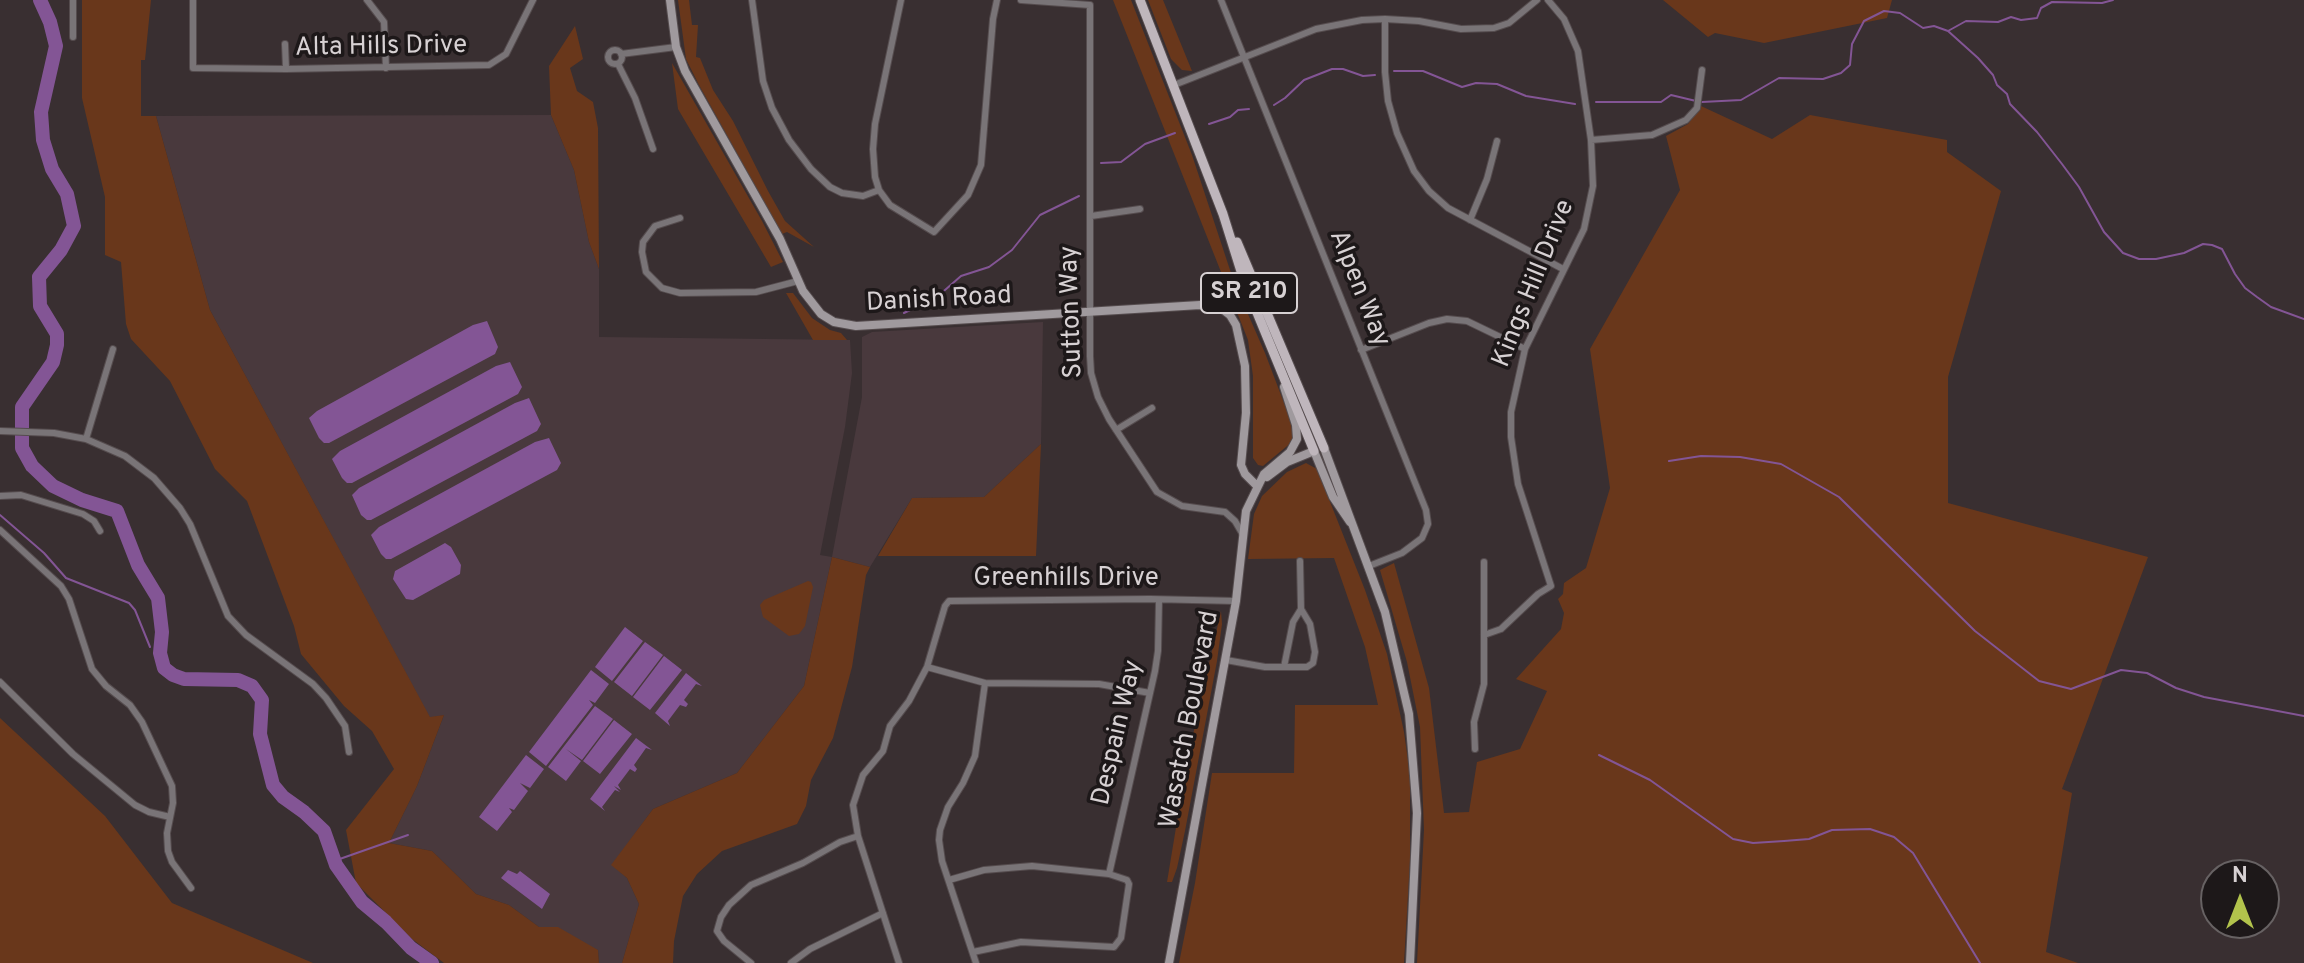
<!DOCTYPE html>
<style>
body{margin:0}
#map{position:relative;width:2304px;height:963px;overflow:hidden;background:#392f31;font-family:Overpass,sans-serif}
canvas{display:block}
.north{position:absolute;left:2200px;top:859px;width:80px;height:80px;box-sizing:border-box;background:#1d1819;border:2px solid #676263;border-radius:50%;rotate:0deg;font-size:22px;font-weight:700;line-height:32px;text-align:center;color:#d7d1d3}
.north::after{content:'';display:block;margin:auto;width:28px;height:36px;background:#b2c34c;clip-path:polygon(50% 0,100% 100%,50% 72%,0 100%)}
</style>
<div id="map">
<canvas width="2304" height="963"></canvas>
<div class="north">N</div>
</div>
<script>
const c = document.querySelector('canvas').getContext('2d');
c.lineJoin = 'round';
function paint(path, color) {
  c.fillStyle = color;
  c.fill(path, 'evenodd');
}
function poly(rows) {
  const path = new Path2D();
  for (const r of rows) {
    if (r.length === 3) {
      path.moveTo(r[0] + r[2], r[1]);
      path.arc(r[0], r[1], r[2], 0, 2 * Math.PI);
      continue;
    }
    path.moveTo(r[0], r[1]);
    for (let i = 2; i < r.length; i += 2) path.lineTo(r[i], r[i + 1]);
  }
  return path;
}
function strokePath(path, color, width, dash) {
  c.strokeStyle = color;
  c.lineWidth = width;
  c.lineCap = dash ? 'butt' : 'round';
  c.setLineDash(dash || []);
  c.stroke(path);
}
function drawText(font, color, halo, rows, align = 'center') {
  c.font = font + ' Overpass,sans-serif';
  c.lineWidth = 7;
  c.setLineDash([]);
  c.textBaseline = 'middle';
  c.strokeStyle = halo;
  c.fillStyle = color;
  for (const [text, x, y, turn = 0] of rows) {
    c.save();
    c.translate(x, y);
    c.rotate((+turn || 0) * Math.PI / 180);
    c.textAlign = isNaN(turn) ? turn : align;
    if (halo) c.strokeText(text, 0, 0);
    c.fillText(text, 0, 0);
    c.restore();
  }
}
paint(poly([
 [551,115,574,170,589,242,599,269,599,337,850,340,852,373,845,427,820,555,832,557,862,397,862,337,872,332,1043,322,1041,444,984,497,912,498,870,567,832,557,804,686,737,773,653,809,612,865,627,878,639,904,622,963,599,963,598,950,539,927,509,905,476,894,432,851,389,843,417,786,444,715,430,718,210,310,156,116]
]), '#49393d');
paint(poly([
 [82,0,151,0,145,60,141,60,141,116,156,116,210,310,430,717,444,715,417,786,389,843,432,851,476,894,509,905,539,927,558,927,598,950,599,963,444,963,412,939,356,883,346,830,394,769,372,731,344,706,301,654,294,626,247,501,215,469,170,381,131,339,126,324,121,262,105,255,105,197,82,98],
 [678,0,689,0,692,25,698,25,696,57,700,58,713,90,733,121,768,191,785,221,814,247,787,232,782,234,699,85,686,59],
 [1113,0,1131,0,1192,155,1234,282,1265,353,1292,424,1292,442,1263,466,1258,465,1253,458,1253,376,1248,340],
 [1148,0,1163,0,1192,71,1182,70,1171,59],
 [1629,0,1892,0,1887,18,1764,43,1715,33,1708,37,1663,0],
 [575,26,583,59,570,68,577,91,593,102,598,128,599,269,589,242,574,170,551,115,549,66],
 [672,63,762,221,783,262,771,267,678,109],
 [1701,106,1772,139,1810,115,1947,140,1947,152,2001,191,1948,377,1948,503,2148,557,2062,789,2072,793,2046,952,2078,963,1417,963,1424,830,1420,727,1407,662,1380,570,1394,563,1429,688,1444,813,1469,812,1477,762,1520,749,1547,691,1516,679,1561,629,1564,613,1558,599,1563,594,1564,583,1586,568,1610,488,1590,349,1680,190,1666,136,1688,124],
 [786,293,793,293,812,318,830,330,841,333,847,340,813,340],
 [1041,444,1036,556,878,556,912,498,984,497],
 [1306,463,1317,469,1365,590,1387,654,1404,732,1410,775,1410,861,1404,963,1179,963,1195,883,1212,773,1294,773,1295,705,1378,705,1365,647,1334,558,1248,559,1254,514,1262,496,1287,472],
 [832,557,870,567,866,575,852,667,833,738,811,780,806,806,797,824,722,851,697,874,683,896,674,941,673,963,622,963,639,904,627,878,611,865,653,809,737,773,804,686],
 [808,581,811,582,813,587,805,626,799,634,789,636,763,617,760,605,764,600],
 [1221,611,1222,624,1217,661,1185,831,1177,868,1172,882,1167,882,1187,761],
 [0,718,105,816,172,903,313,963,0,963]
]), '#69371b');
paint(poly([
 [487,321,498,347,495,354,329,443,324,443,319,438,309,418,317,411,473,325],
 [510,362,522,387,518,394,352,483,347,483,342,478,332,459,340,451,496,366],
 [529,398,541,424,537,431,371,520,367,520,361,515,352,495,359,488,515,403],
 [549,438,561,463,557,470,391,559,386,559,381,554,371,535,379,527,535,442],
 [445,543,451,547,461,565,460,574,413,600,406,599,393,579,395,571],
 [625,627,643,641,612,681,595,667],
 [645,642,663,655,632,696,614,682],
 [664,656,682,670,650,710,633,697],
 [591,670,609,684,595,703,589,700,593,705,546,766,529,752],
 [686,673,702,686,696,684,684,700,688,704,686,707,680,705,668,721,670,726,655,713],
 [595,706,613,719,582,760,566,749,581,761,566,781,548,767],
 [614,720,632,734,600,774,583,761],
 [636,738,652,750,646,748,634,765,637,769,635,772,630,769,618,785,621,790,614,786,620,792,615,790,602,807,605,811,590,799],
 [526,755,544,769,530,788,520,783,528,791,514,810,509,808,512,812,497,831,479,817],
 [508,870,517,874,520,871,550,894,542,909,501,878]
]), '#835595');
strokePath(poly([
 [1948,31,1978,58,1993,75,1997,85,2007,94,2010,104,2037,132,2062,164,2079,187,2104,232,2123,253,2139,259,2156,259,2184,253,2203,244,2212,245,2222,249,2235,274,2245,288,2257,297,2271,307,2304,319],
 [1394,71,1423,71,1462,87,1476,83,1497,84,1526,96,1575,104],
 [1596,102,1661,102,1671,95,1696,101],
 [1702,102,1741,100,1779,78,1823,79,1841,73,1850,65,1852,44,1864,21,1884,11,1900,13,1923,28,1934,26,1948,31,1966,21,1998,22,2011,17,2021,20,2037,18,2041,8,2052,2,2102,3,2113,0],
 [1274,105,1285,98,1304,80,1332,69,1343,69,1363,76,1375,75],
 [1209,124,1230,117,1238,110,1249,109],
 [1101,163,1121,162,1145,144,1175,133],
 [904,313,937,297,961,276,989,267,1012,250,1040,215,1079,196],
 [1669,461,1701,456,1740,457,1781,464,1839,497,1975,631,2039,681,2071,689,2121,670,2147,673,2176,688,2204,697,2304,716],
 [0,515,44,553,66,578,129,603,135,610,150,647],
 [1599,755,1650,780,1733,839,1753,843,1784,841,1809,839,1832,830,1870,829,1894,837,1913,853,1980,963],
 [334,861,408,835]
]), '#835595', 2);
strokePath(poly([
 [40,0,50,22,56,46,41,112,43,140,52,169,67,194,74,226,61,250,39,277,40,306,57,334,57,345,53,362,22,407,22,448,32,466,53,486,82,500,117,511,138,565,158,598,162,632,160,653,164,668,173,675,184,679,238,680,252,686,262,700,260,734,273,785,283,797,304,812,324,831,336,865,362,902,386,922,411,948,432,963]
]), '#835595', 14);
const street = poly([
 [73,0,73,37],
 [193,0,193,68,286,69,489,65,506,54,533,0],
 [367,0,384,22,386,68],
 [752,0,763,81,772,108,789,140,811,169,830,187,842,193,863,196,879,190],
 [901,0,875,124,873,149,875,177,879,190,890,205,934,232,968,195,981,165,993,19,997,0],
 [1021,0,1090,5,1090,356,1091,373,1098,397,1109,419,1157,492,1182,506,1225,512,1235,521,1242,533],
 [1221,0,1426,510,1428,524,1422,538,1402,553,1369,566],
 [1385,19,1385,72,1388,101,1397,133,1414,171,1429,191,1448,208,1563,269],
 [285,44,286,69],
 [615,57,7],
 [621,54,676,47],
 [618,64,635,98,653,149],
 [1174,85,1316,29,1362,20,1385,19,1419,21,1461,29,1494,28,1509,23,1537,0],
 [1591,140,1652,135,1686,120,1697,108,1702,70],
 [1091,216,1140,209],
 [680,218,655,226,643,242,642,252,646,272,662,288,680,293,756,292,798,281],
 [1470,220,1487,179,1497,141],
 [1361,350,1429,323,1447,319,1467,321,1525,349],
 [1116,430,1152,408],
 [0,431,54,433,86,439,125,456,154,478,180,508,190,524,228,616,246,635,313,684,326,698,345,726,349,752],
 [86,439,113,349],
 [0,496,21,495,83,514,94,521,100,531],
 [0,530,61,586,69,599,92,669,106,686,130,705,142,722,172,786,173,803,167,833,168,851,172,862,191,888],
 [1484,635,1501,629,1538,594,1551,586,1518,484,1511,437,1511,412,1525,349,1584,229,1593,186,1591,140,1578,51,1564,19,1548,0],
 [1226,660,1265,667,1307,667,1313,663,1315,652,1310,624,1301,609,1300,561],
 [927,667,985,683,1099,684,1150,693],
 [1284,667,1293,622,1301,609],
 [0,682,73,754,135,805,149,812,170,817],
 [1475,749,1474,722,1484,684,1484,562],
 [1109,874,1155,671,1158,651,1159,600],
 [949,880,984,870,1032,866,1109,874,1127,880,1129,884,1121,938,1114,947,1021,942,973,952],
 [751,963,724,941,717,931,721,917,729,905,751,885,803,863,840,842,858,836],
 [791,963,810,949,883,913],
 [899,963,858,836,853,805,863,775,883,751,890,726,909,701,927,667,945,606,949,601,1150,599,1236,601],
 [976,963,942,861,939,840,940,830,948,807,963,783,975,756,985,683]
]);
const secondary = poly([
 [670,0,676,47,685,71,780,239,803,291,821,314,834,322,856,326,1200,305,1221,308,1230,315,1236,325,1245,366,1246,413,1241,465,1245,474,1257,486],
 [1324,448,1385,612,1409,714,1417,813,1410,963],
 [1267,477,1287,462,1314,451,1333,497,1350,522],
 [1169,963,1236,601,1246,511,1264,474,1290,452,1297,439,1296,425,1284,387]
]);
const primary = poly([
 [1140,0,1223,214,1244,281,1314,451],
 [1237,242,1324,448]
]);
strokePath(street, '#554c4e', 8);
strokePath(secondary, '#554c4e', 10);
strokePath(primary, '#554c4e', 11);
strokePath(street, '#797477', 6);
strokePath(secondary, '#a09a9e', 8);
strokePath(primary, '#bfb6bc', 9);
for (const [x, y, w] of [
 [1249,293,96]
]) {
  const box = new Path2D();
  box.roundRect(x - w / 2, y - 20, w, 40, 6);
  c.fillStyle = '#1d1819';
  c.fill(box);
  strokePath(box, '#d7d1d3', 2);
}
drawText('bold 24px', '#d7d1d3', null, [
 ["SR 210",1249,293]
]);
drawText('26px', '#d7d1d3', '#1d1819', [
 ["Alta Hills Drive",381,48,-1],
 ["Kings Hill Drive",1535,284,-68],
 ["Alpen Way",1358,289,68],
 ["Danish Road",939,301,-3],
 ["Sutton Way",1073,312,-92],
 ["Greenhills Drive",1066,580],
 ["Wasatch Boulevard",1191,720,-79],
 ["Despain Way",1119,733,-77]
]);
</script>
